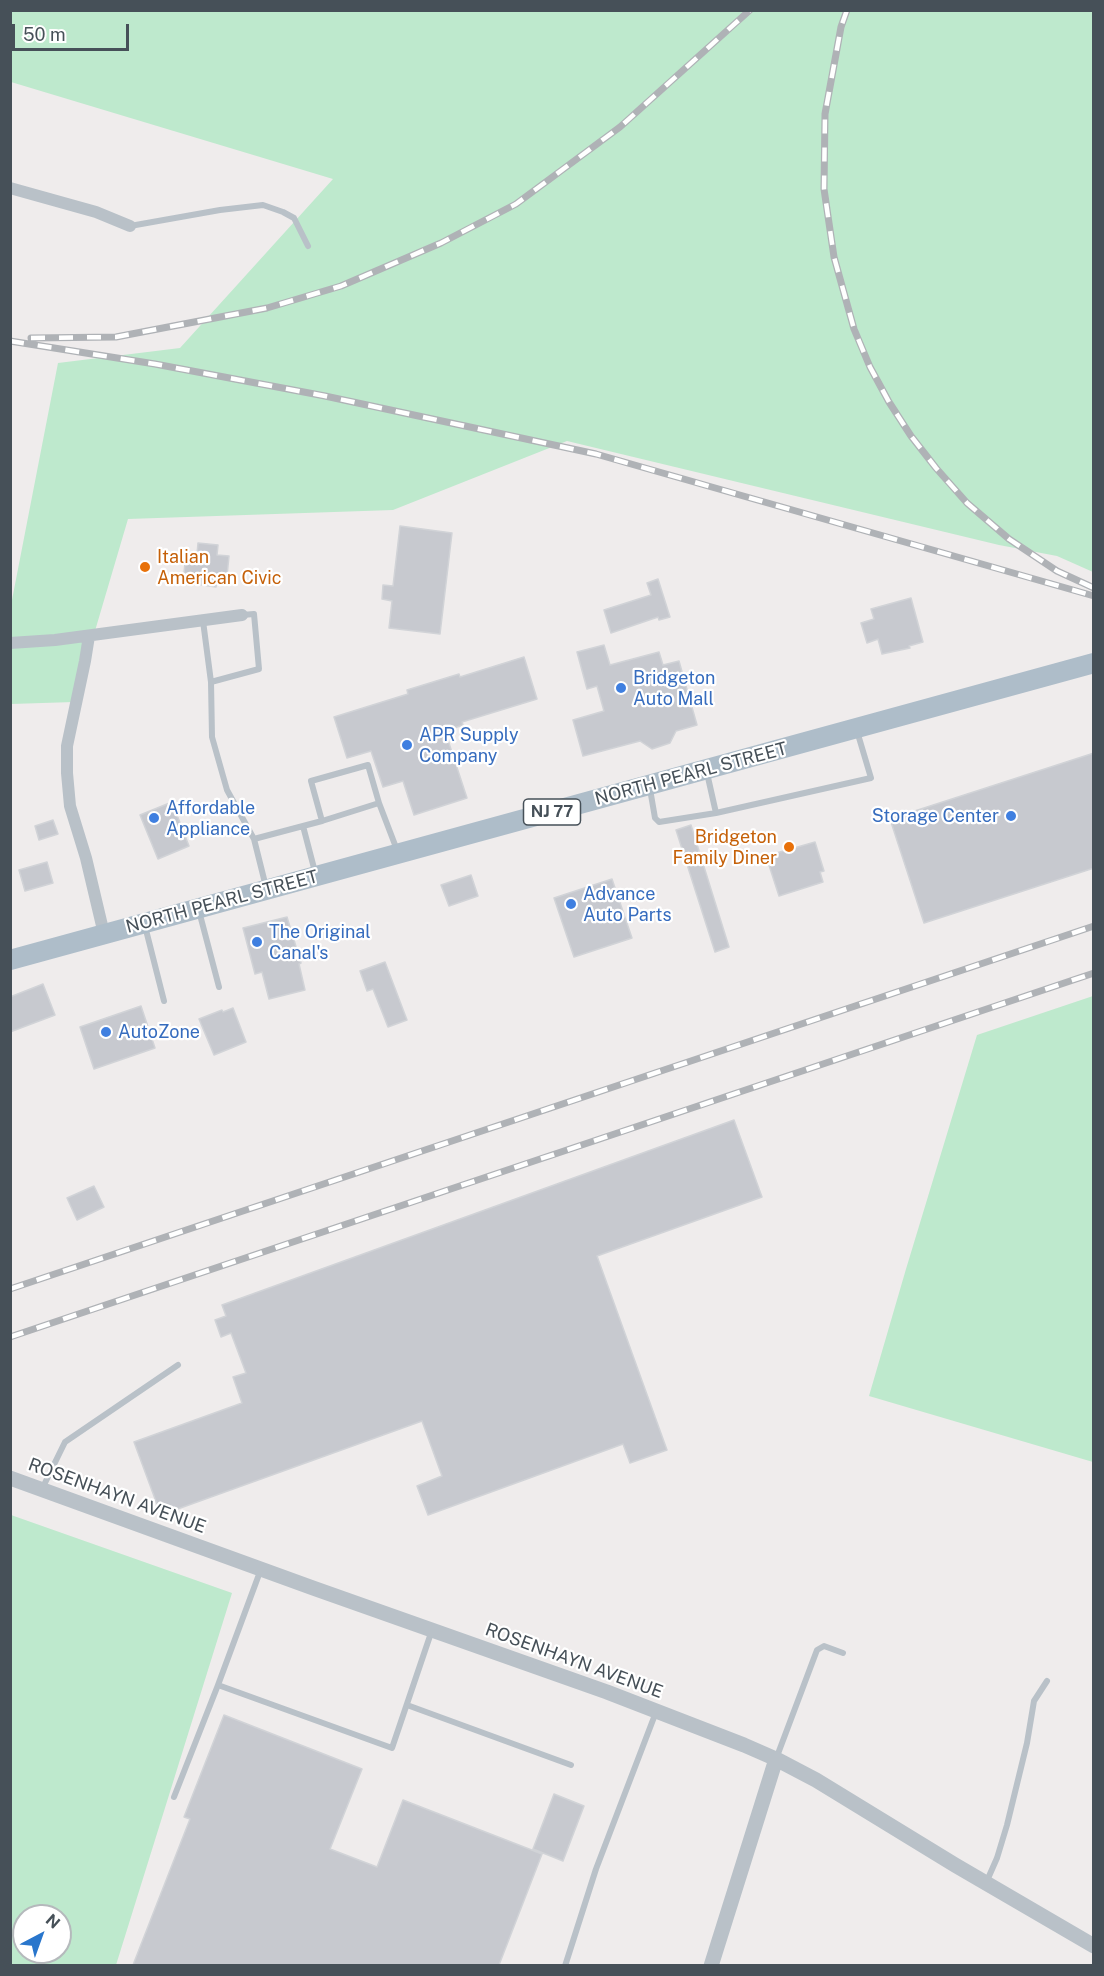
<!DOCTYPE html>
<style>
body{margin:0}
#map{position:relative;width:1104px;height:1976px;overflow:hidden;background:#efecec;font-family:"Public Sans",sans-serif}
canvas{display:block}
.frame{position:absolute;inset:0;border:12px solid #465058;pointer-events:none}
.north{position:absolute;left:12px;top:1904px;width:60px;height:60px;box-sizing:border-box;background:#fff;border:2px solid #b5b9bc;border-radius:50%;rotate:41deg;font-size:16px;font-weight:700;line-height:24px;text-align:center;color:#465058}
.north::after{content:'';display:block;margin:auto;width:21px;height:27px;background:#2976cc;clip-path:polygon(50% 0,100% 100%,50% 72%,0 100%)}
.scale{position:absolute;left:12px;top:24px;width:117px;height:27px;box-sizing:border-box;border:3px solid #465058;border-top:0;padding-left:8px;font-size:18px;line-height:21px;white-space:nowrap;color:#465058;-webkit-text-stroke:4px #fff;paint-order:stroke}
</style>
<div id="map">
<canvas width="1104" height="1976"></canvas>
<div class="frame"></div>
<div class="north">N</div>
<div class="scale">50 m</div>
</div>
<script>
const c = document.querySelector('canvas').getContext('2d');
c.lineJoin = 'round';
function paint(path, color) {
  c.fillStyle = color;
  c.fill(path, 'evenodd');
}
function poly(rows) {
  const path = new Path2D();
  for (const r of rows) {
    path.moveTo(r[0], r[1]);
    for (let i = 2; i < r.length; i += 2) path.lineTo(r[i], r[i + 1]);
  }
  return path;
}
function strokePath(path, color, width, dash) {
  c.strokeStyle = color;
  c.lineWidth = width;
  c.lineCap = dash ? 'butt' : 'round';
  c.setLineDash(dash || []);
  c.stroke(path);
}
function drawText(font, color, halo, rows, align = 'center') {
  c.font = font + ' "Public Sans",sans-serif';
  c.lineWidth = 4.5;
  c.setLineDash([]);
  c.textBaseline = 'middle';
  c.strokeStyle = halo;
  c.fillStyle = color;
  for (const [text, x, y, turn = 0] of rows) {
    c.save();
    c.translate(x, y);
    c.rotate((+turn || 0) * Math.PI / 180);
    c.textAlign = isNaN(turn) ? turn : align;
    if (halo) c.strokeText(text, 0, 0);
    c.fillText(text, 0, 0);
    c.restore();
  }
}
paint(poly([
 [10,11,1093,11,1093,572,1057,556,999,545,567,441,393,510,128,519,74,702,11,704,11,605,58,363,180,348,333,179,11,82],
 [1093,996,1094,996,1093,1462,869,1396,906,1269,977,1035],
 [11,1515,232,1593,116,1965,11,1965],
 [24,1916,60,1916,60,1952,24,1952]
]), '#bee9cd');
const building = poly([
 [400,526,452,533,440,634,389,628,392,601,382,599,383,585,393,586,400,526],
 [198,543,218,545,217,555,229,556,227,576,217,575,216,587,196,584,198,574,184,573,186,553,197,554,198,543],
 [658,579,670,617,659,620,658,617,611,633,604,610,651,595,647,583,658,579],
 [911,598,923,642,909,646,910,648,882,654,878,639,867,643,861,623,874,619,871,609,911,598],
 [604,645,610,665,659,652,663,665,679,661,697,725,676,731,670,743,652,749,640,741,583,756,573,720,604,711,597,686,587,689,577,652,604,645],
 [524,657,537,699,462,722,463,725,445,731,467,798,414,815,403,781,383,787,371,751,347,758,334,717,408,694,407,690,459,674,460,677,524,657],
 [1094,753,1094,868,924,923,890,819,1094,753],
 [172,802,189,846,158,859,140,815,172,802],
 [53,820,58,834,39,840,35,826,53,820],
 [691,825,729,947,715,952,676,830,691,825],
 [815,842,824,871,820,872,823,882,779,896,766,856,815,842],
 [47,862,53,883,25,891,19,870,47,862],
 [471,875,478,896,449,906,441,885,471,875],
 [612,879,632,938,574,957,554,898,612,879],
 [287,917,301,963,299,964,305,990,269,999,262,972,255,974,243,928,287,917],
 [385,962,407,1020,388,1027,373,989,367,991,360,971,385,962],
 [43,984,55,1015,10,1032,10,997,43,984],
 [141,1006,155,1048,94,1069,80,1027,141,1006],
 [233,1008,246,1042,214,1055,199,1019,222,1010,223,1012,233,1008],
 [734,1120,762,1197,597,1256,667,1450,630,1463,623,1444,428,1515,417,1486,442,1476,422,1421,161,1515,134,1442,242,1403,233,1377,246,1373,231,1333,221,1337,215,1320,226,1316,222,1305,734,1120],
 [94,1186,104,1207,77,1220,67,1198,94,1186],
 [224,1715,362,1769,330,1849,377,1867,403,1800,542,1854,499,1965,133,1965,190,1819,184,1817,224,1715],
 [554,1794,584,1806,563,1861,533,1849,554,1794]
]);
paint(building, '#c7c9cf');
strokePath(building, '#d1d3d7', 1.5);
strokePath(poly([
 [130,226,220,210,263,205,283,212,294,218,308,246],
 [242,615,254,614,259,669,211,682,212,737,227,790,254,839],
 [203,621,211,682],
 [707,773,716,813,871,778,857,731],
 [650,789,655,818,659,822,716,813],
 [379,803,397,850],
 [303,826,315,872],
 [266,887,254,839,303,826,322,821,379,803,368,765,311,781,322,821],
 [199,911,219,987],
 [145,926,164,1001],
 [42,1489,65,1442,178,1365],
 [261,1569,218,1685,392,1748,432,1630],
 [407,1705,571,1765],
 [776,1759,817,1650,824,1646,843,1653],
 [174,1797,218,1685],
 [986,1883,997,1858,1007,1825,1027,1743,1034,1701,1047,1681],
 [565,1966,596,1869,656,1712]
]), '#b9c1c8', 6);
strokePath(poly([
 [10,188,96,212,130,226],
 [89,636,85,661,67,746,67,773,70,806,86,858,104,934],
 [10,643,55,640,242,615]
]), '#b9c1c8', 12);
strokePath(poly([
 [10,1478,313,1588,607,1692,744,1745,776,1759,816,1780,955,1865,1094,1946],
 [711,1966,776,1759]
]), '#b9c1c8', 15);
strokePath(poly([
 [10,960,1094,663]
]), '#aebdc9', 20);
const rail = poly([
 [847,10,841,27,825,114,824,189,834,257,854,329,870,367,889,402,911,436,936,468,967,503,1009,539,1057,571,1094,588],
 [31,338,116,337,267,308,341,286,441,243,516,204,620,127,750,10],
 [10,341,155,364,325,396,596,454,1094,596],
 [10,1289,1094,926],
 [10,1337,1094,973]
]);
strokePath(rail, '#afb2b6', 7);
strokePath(rail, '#fff', 4.5, [14]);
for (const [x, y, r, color] of [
 [145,567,6,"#e8710a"],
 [621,688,6,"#3f7fe0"],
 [407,745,6,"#3f7fe0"],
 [1011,816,6,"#3f7fe0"],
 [154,818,6,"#3f7fe0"],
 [789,847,6,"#e8710a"],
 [571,904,6,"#3f7fe0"],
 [257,942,6,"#3f7fe0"],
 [106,1032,6,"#3f7fe0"]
]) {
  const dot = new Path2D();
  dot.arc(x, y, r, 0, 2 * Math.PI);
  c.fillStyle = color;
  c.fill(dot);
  strokePath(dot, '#fff', 2);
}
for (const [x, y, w] of [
 [552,812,57]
]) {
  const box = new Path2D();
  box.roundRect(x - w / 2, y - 13, w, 26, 4.5);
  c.fillStyle = '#fff';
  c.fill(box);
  strokePath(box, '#465058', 1.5);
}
drawText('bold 16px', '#465058', null, [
 ["NJ 77",552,812]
]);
drawText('18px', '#c56008', '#fff', [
 ["Italian",157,557],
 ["American Civic",157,578],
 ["Bridgeton",777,837,"right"],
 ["Family Diner",777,858,"right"]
], 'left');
drawText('18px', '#366cbe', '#fff', [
 ["Bridgeton",633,678],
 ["Auto Mall",633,699],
 ["APR Supply",419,735],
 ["Company",419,756],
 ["Affordable",166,808],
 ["Appliance",166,829],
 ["Storage Center",999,816,"right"],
 ["Advance",583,894],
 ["Auto Parts",583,915],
 ["The Original",269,932],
 ["Canal's",269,953],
 ["AutoZone",118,1032]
], 'left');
drawText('18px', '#465058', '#fff', [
 ["NORTH PEARL STREET",691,774,-15],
 ["NORTH PEARL STREET",222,902,-15],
 ["ROSENHAYN AVENUE",117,1496,20],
 ["ROSENHAYN AVENUE",574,1661,20]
]);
</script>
